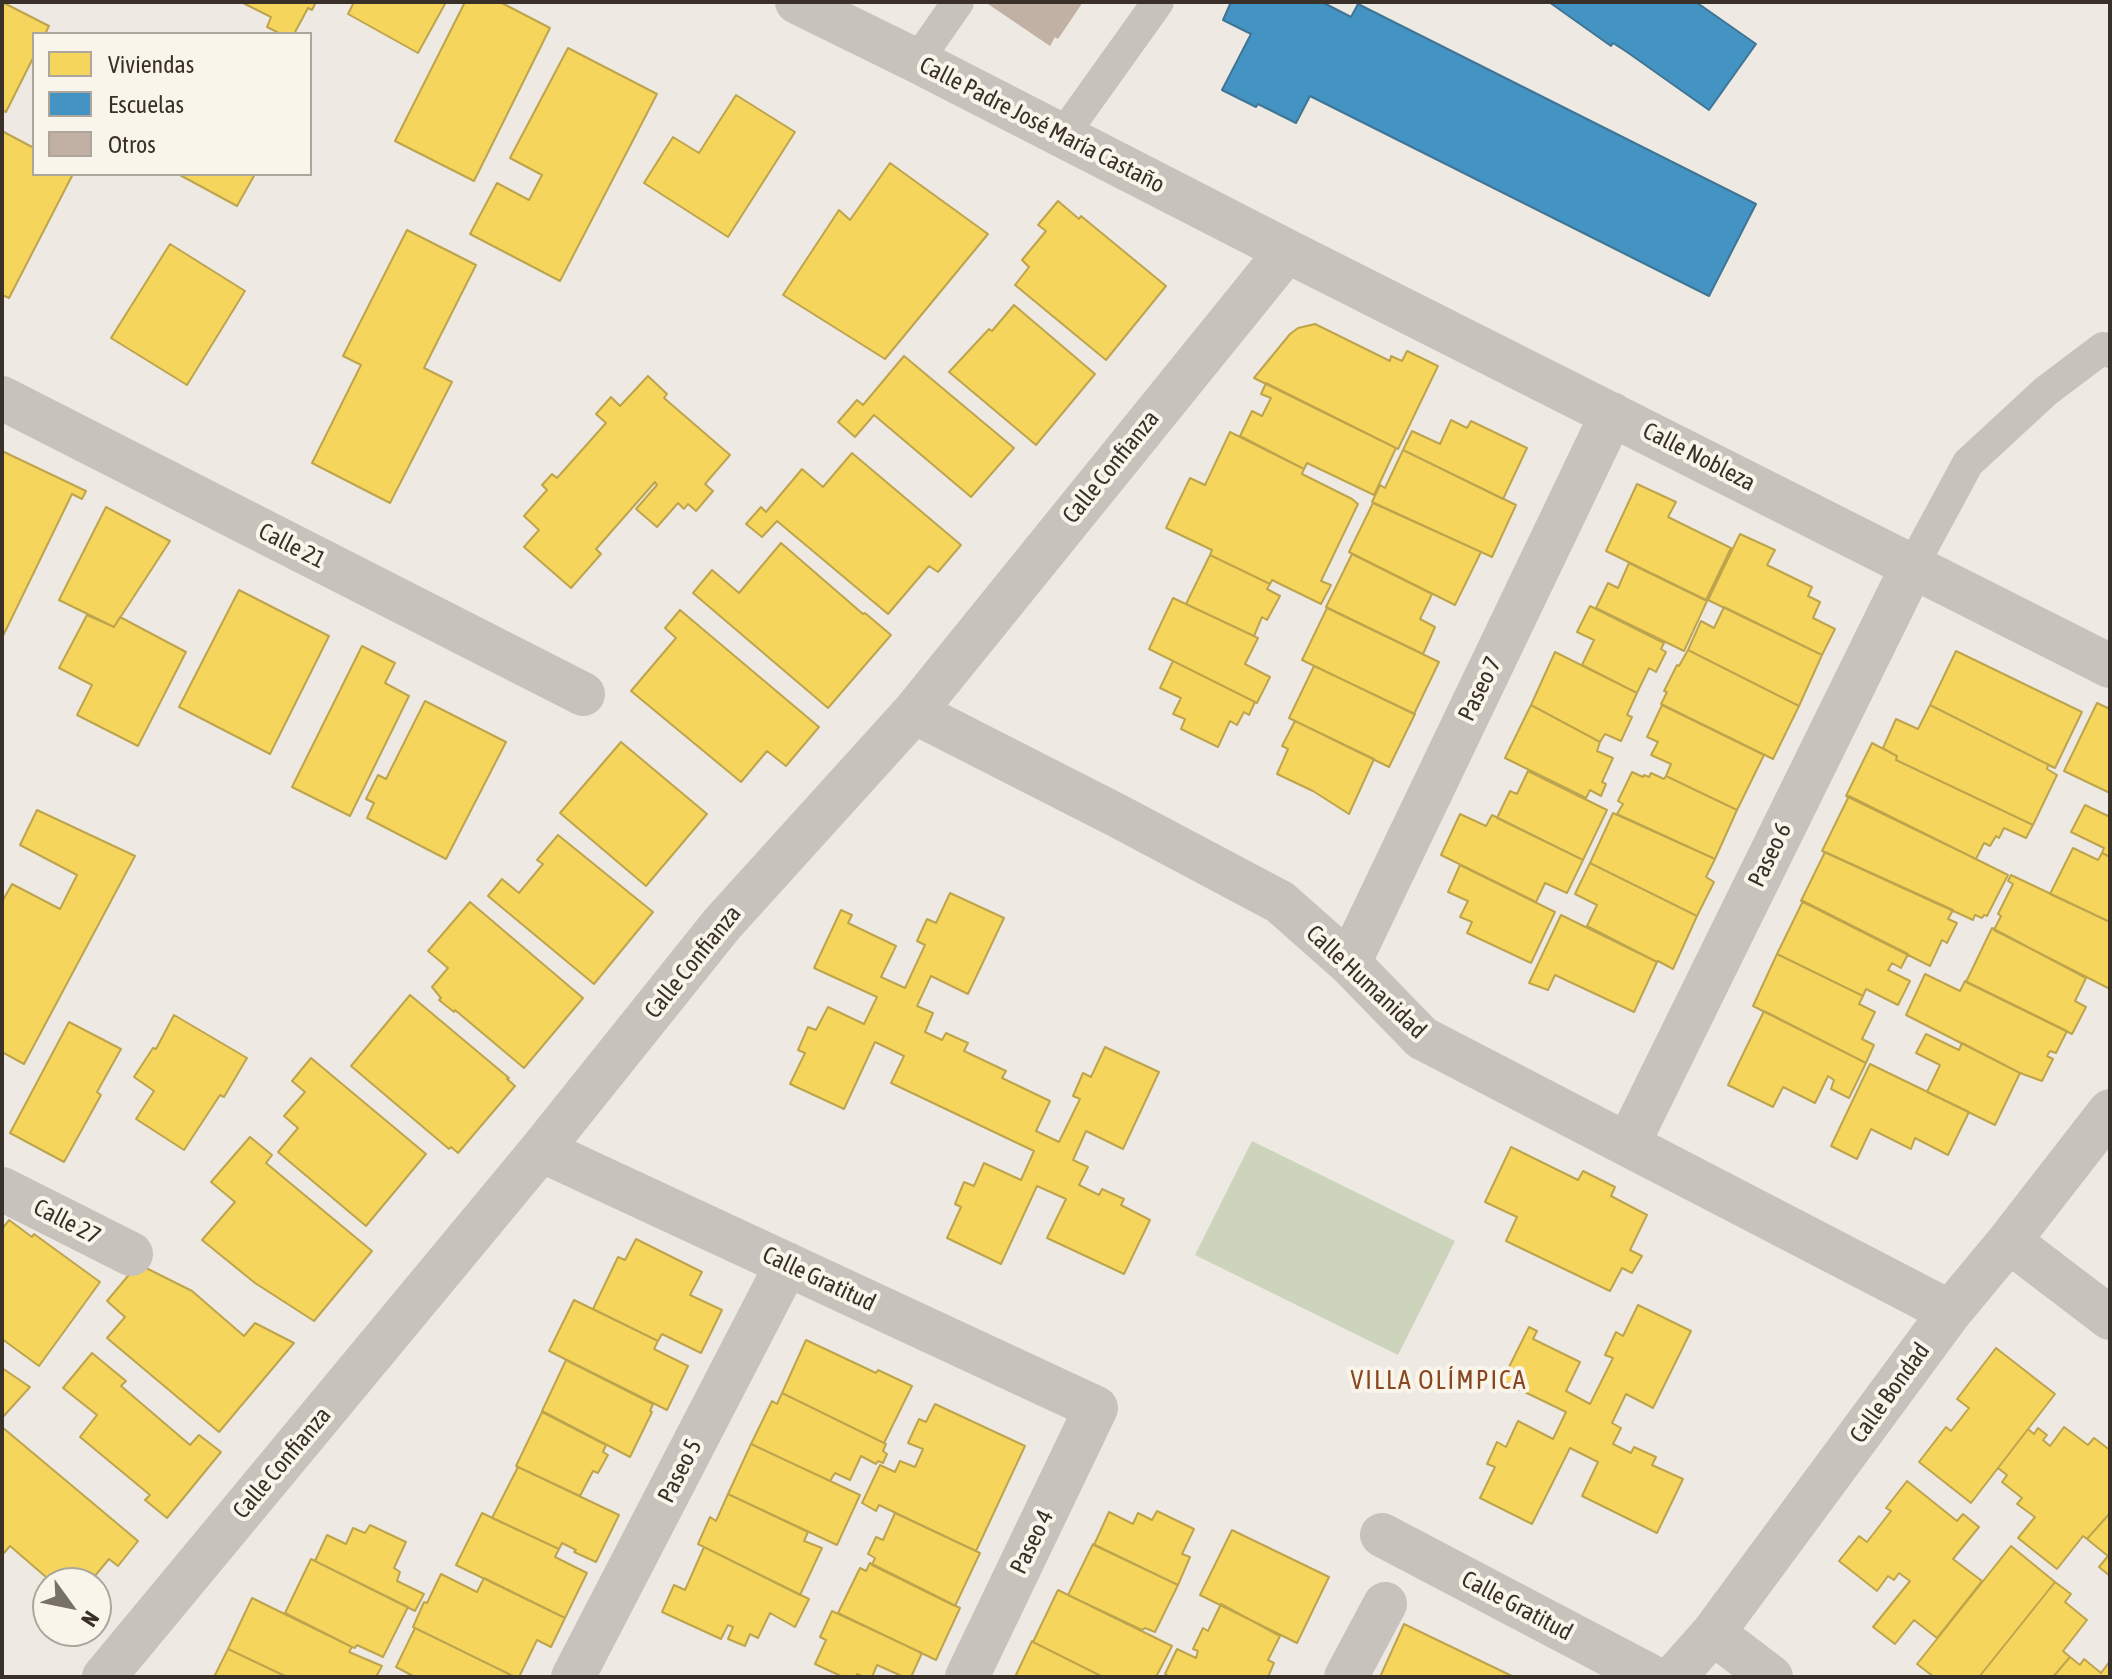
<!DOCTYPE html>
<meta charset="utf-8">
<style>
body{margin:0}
#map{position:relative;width:2112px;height:1679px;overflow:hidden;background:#eeeae3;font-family:"Asap Condensed",sans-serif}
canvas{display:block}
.frame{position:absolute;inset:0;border:4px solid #383029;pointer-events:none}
.legend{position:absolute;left:32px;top:32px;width:280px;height:144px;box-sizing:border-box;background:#faf5ea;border:2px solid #aca69d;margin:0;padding:10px 14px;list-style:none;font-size:24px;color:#383029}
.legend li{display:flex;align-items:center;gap:16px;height:40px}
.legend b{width:40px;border:2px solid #aca69d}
.north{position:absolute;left:32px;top:1567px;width:80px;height:80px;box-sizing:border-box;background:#faf5ea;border:2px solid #aca69d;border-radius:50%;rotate:123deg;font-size:22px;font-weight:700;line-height:32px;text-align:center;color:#383029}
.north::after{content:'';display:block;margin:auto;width:28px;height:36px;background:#78716a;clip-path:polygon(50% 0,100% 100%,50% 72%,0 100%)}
</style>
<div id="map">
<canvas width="2112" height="1679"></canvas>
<div class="frame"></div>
<ul class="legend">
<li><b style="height:22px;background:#f6d55c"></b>Viviendas</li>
<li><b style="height:22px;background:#4393c3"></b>Escuelas</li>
<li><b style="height:22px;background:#c1b0a4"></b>Otros</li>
</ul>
<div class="north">N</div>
</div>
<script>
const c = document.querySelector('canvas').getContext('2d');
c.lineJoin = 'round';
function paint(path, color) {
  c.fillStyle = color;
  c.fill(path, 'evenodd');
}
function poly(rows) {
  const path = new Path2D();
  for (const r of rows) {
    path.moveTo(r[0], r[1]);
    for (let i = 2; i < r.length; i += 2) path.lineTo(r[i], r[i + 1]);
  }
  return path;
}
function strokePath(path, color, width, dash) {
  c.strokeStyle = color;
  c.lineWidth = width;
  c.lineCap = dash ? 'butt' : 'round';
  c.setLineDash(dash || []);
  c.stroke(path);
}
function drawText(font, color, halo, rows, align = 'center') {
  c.font = font + ' "Asap Condensed",sans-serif';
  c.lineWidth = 8;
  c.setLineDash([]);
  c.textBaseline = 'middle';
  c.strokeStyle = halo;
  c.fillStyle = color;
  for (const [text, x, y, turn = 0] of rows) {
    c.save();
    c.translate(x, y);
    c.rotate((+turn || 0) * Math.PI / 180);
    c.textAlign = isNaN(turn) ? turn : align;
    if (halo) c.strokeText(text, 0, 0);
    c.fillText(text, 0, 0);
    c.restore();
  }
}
paint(poly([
 [1252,1141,1455,1241,1398,1355,1195,1255]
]), '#ccd4bc');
const homes = poly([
 [2,2,49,26,45,34,34,34,34,56,6,112,2,110,2,2],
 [241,2,316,2,312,10,308,8,294,34,281,34,267,27,271,17,241,2],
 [354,2,446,2,418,53,348,14,354,2],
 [465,2,500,2,550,28,474,181,395,141,465,2],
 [568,48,657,94,560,281,470,234,497,183,529,200,542,175,510,158,568,48],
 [736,95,795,132,728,237,644,183,673,137,699,153,736,95],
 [2,131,34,148,34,174,73,174,9,298,2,295,2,131],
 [890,163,988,234,885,359,783,295,839,210,850,220,890,163],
 [178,174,255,174,237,206,178,174],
 [1058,201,1079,219,1081,216,1166,286,1106,360,1015,285,1029,267,1022,260,1046,231,1038,225,1058,201],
 [407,230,476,265,424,368,452,382,390,503,312,463,361,365,343,356,407,230],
 [170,244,245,291,187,385,111,338,170,244],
 [1014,305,1095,374,1036,445,949,372,989,329,992,331,1014,305],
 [1315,324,1390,361,1391,356,1402,361,1407,351,1438,366,1398,449,1254,378,1290,334,1298,328,1315,324],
 [904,356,1014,448,971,497,874,415,855,437,838,422,857,400,863,405,904,356],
 [648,376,667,394,664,398,730,455,705,484,713,491,696,511,688,504,684,509,678,503,657,527,636,509,657,485,655,482,596,549,601,554,571,588,524,547,539,530,524,516,547,490,542,485,552,474,557,478,606,423,596,414,611,397,620,406,648,376],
 [1266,383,1396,448,1374,495,1307,463,1304,469,1240,436,1252,411,1262,416,1271,398,1261,394,1266,383],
 [1451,420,1467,428,1471,421,1527,448,1503,499,1403,450,1412,431,1440,444,1451,420],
 [1230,432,1304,469,1302,474,1352,499,1358,504,1321,581,1331,585,1321,604,1272,580,1270,584,1210,555,1212,550,1166,528,1190,478,1205,485,1230,432],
 [1403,450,1516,505,1492,557,1372,502,1380,485,1385,488,1403,450],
 [2,451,86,491,82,499,72,494,2,638,2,451],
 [852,453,961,545,938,572,929,566,888,614,777,521,762,537,746,524,761,507,766,512,802,469,823,487,852,453],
 [1637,484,1676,502,1668,517,1731,548,1706,600,1606,551,1637,484],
 [1373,503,1481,552,1455,605,1349,552,1373,503],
 [106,507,170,541,114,627,59,600,106,507],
 [1740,534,1775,550,1767,565,1812,587,1808,596,1820,602,1813,618,1835,629,1822,655,1708,600,1740,534],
 [781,543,863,614,865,613,891,635,828,708,693,593,712,570,739,593,781,543],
 [1352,554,1432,594,1420,619,1435,627,1423,654,1326,607,1352,554],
 [1210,555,1270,584,1267,589,1280,596,1267,620,1262,617,1254,636,1186,604,1210,555],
 [1629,563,1707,601,1684,651,1596,608,1608,583,1618,588,1629,563],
 [239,590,329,636,270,754,179,707,239,590],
 [1173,598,1258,638,1245,664,1270,677,1257,703,1149,649,1173,598],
 [1590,606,1664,643,1661,649,1666,652,1656,672,1649,668,1637,693,1582,665,1594,640,1577,632,1590,606],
 [1724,607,1822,655,1799,706,1688,650,1701,621,1714,628,1724,607],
 [1327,608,1439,662,1414,714,1302,660,1327,608],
 [680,610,819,727,786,766,767,751,741,782,631,691,676,638,665,628,680,610],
 [87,615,114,627,120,617,186,652,138,746,77,715,92,685,59,668,87,615],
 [362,646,395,663,385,683,409,696,350,816,292,787,362,646],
 [1688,650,1799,706,1773,759,1661,704,1667,692,1664,691,1677,665,1679,666,1688,650],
 [1956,651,2082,712,2055,768,1930,705,1956,651],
 [1555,652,1637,693,1627,715,1632,717,1621,741,1605,734,1600,742,1531,705,1555,652],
 [1173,661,1255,702,1249,715,1244,712,1237,725,1230,721,1218,747,1181,729,1185,719,1173,714,1181,698,1160,688,1173,661],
 [1314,666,1415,714,1389,767,1289,718,1314,666],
 [425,701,506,742,446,859,367,818,374,803,366,799,378,775,386,779,425,701],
 [2097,703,2110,709,2110,793,2064,771,2097,703],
 [1531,705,1600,742,1597,751,1613,758,1602,782,1606,784,1601,796,1590,790,1586,798,1505,758,1531,705],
 [1662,705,1764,755,1737,810,1666,776,1671,764,1651,755,1658,742,1647,737,1662,705],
 [1930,705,2055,768,2048,765,2047,769,2057,775,2033,825,1896,760,1897,756,1883,748,1896,719,1918,729,1930,705],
 [1295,721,1374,759,1349,814,1313,791,1277,774,1288,749,1282,746,1295,721],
 [621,742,707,814,646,886,560,813,621,742],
 [1872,743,1897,756,1896,760,2033,825,2026,838,2004,828,1999,838,1996,836,1990,846,1984,843,1976,859,1846,796,1872,743],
 [1528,771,1607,810,1583,860,1497,818,1510,791,1517,794,1528,771],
 [1632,772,1643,777,1644,775,1649,777,1651,773,1664,779,1666,776,1737,810,1715,859,1617,814,1623,804,1618,801,1632,772],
 [1849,796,2008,875,1987,916,1984,915,1982,918,1975,915,1973,920,1822,851,1849,796],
 [2085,805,2108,816,2110,812,2110,857,2102,853,2104,848,2071,832,2085,805],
 [37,810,135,856,24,1064,2,1052,2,902,12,884,60,909,77,875,20,845,37,810],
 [1613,813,1715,859,1706,877,1714,882,1697,916,1590,863,1613,813],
 [1460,814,1486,826,1492,815,1583,860,1567,893,1545,883,1536,902,1441,855,1460,814],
 [558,835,653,912,594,984,488,896,502,879,519,893,543,864,537,860,558,835],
 [2073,848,2098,860,2102,853,2110,857,2110,922,2050,894,2073,848],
 [1825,852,1953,910,1948,919,1957,923,1947,943,1942,940,1930,966,1801,901,1825,852],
 [1590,863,1697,916,1673,969,1658,961,1657,962,1587,926,1597,905,1575,894,1590,863],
 [1460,865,1555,912,1531,963,1467,933,1472,922,1460,917,1468,901,1448,892,1460,865],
 [2011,875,2110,922,2110,989,1994,930,2001,916,1998,914,2013,884,2008,881,2011,875],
 [950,893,1004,918,968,994,931,976,917,1006,933,1013,925,1032,942,1040,946,1033,968,1043,964,1051,1006,1071,1002,1078,1050,1101,1036,1131,1059,1142,1080,1099,1073,1096,1083,1073,1091,1077,1105,1047,1159,1072,1123,1149,1086,1131,1073,1160,1088,1167,1079,1185,1099,1195,1102,1189,1124,1199,1121,1205,1150,1220,1124,1274,1047,1238,1066,1199,1037,1186,1001,1264,947,1238,961,1207,955,1204,964,1182,974,1186,984,1163,1021,1180,1034,1151,891,1083,904,1056,875,1042,844,1109,790,1084,805,1053,798,1050,808,1027,816,1030,828,1007,864,1024,877,997,814,968,841,910,852,915,848,923,896,946,881,977,905,988,925,945,917,941,927,919,936,923,950,893],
 [1803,901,1908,954,1901,968,1892,963,1888,970,1910,981,1898,1005,1866,989,1863,996,1777,954,1803,901],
 [470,902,583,998,524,1068,455,1010,454,1012,439,1000,441,998,432,987,448,968,428,951,470,902],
 [1561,915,1657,962,1634,1012,1555,975,1548,990,1529,983,1561,915],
 [1992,928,2086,978,2075,1001,2086,1007,2072,1034,1966,982,1992,928],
 [1777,954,1863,996,1859,1004,1875,1012,1862,1039,1874,1045,1866,1063,1753,1006,1777,954],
 [1925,974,1960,991,1965,981,2067,1031,2056,1053,2050,1051,2047,1056,2053,1059,2042,1081,2020,1073,1906,1015,1925,974],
 [410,995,509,1078,507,1079,515,1086,458,1153,451,1147,449,1149,351,1066,410,995],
 [1764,1011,1866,1063,1849,1098,1831,1089,1834,1080,1828,1076,1815,1103,1783,1087,1773,1107,1728,1085,1764,1011],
 [174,1015,247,1058,224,1097,220,1095,184,1150,136,1119,154,1091,134,1077,153,1048,156,1049,174,1015],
 [69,1022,121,1049,97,1092,101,1095,64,1162,10,1133,69,1022],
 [1926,1034,1959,1050,1962,1043,2020,1073,1995,1125,1927,1092,1940,1065,1916,1053,1926,1034],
 [311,1058,426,1154,366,1226,278,1152,298,1128,284,1116,305,1092,292,1081,311,1058],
 [1870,1064,1969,1112,1948,1155,1915,1138,1911,1149,1871,1129,1857,1159,1831,1146,1870,1064],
 [250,1137,272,1155,266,1163,372,1251,314,1321,255,1283,202,1240,235,1202,211,1182,250,1137],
 [1511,1147,1578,1180,1583,1171,1615,1187,1611,1196,1647,1215,1630,1250,1642,1256,1632,1273,1622,1268,1610,1291,1506,1241,1517,1217,1485,1202,1511,1147],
 [9,1220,32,1237,34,1234,100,1282,39,1366,2,1339,2,1229,9,1220],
 [636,1239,702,1272,690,1295,722,1310,701,1353,662,1334,658,1341,593,1309,618,1257,625,1260,636,1239],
 [138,1264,192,1291,244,1336,255,1323,294,1343,219,1432,107,1338,125,1317,107,1301,138,1264],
 [574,1300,658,1341,654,1349,688,1366,667,1410,549,1351,574,1300],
 [1638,1305,1691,1331,1653,1408,1626,1394,1612,1423,1621,1428,1613,1444,1631,1453,1634,1447,1656,1457,1652,1465,1683,1479,1657,1533,1582,1496,1598,1462,1570,1448,1532,1524,1480,1498,1495,1467,1487,1464,1497,1442,1506,1447,1518,1421,1553,1439,1566,1412,1502,1381,1529,1327,1537,1331,1533,1339,1580,1362,1566,1391,1590,1404,1613,1358,1605,1355,1616,1332,1623,1336,1638,1305],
 [806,1340,876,1373,878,1370,912,1386,884,1443,782,1393,806,1340],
 [1996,1348,2055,1394,1971,1503,1919,1462,1946,1427,1951,1431,1969,1408,1957,1399,1996,1348],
 [92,1353,126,1381,121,1386,190,1445,199,1435,221,1452,167,1518,145,1500,150,1495,80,1437,97,1415,63,1388,92,1353],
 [566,1360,653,1404,650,1411,652,1412,630,1457,542,1411,566,1360],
 [2,1368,30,1387,2,1418,2,1368],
 [782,1393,886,1444,883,1451,887,1454,883,1463,878,1461,876,1464,861,1456,850,1480,835,1473,830,1481,751,1444,772,1401,777,1404,782,1393],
 [935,1404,1025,1446,976,1551,879,1505,876,1511,862,1503,880,1465,895,1472,900,1461,915,1467,923,1449,908,1443,919,1419,926,1422,935,1404],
 [542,1412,606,1445,603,1452,608,1455,598,1473,593,1471,580,1496,516,1466,542,1412],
 [2,1427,138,1541,118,1566,109,1559,89,1583,53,1583,10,1546,4,1553,2,1551,2,1427],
 [2064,1427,2088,1445,2094,1438,2110,1450,2110,1513,2087,1539,2083,1536,2057,1569,2018,1538,2035,1517,2017,1504,2022,1498,2002,1482,2007,1475,1998,1468,2028,1429,2034,1434,2038,1428,2047,1435,2043,1440,2050,1446,2064,1427],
 [751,1444,860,1495,837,1545,728,1494,751,1444],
 [518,1467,619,1515,596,1562,574,1552,576,1550,562,1543,559,1549,492,1518,518,1467],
 [1907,1481,1957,1521,1963,1514,1979,1527,1953,1559,1982,1581,1937,1638,1914,1620,1895,1644,1873,1627,1910,1581,1899,1573,1894,1580,1888,1576,1877,1591,1839,1561,1859,1536,1867,1542,1891,1511,1886,1508,1907,1481],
 [728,1494,808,1532,804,1541,822,1548,800,1595,698,1544,710,1517,716,1521,728,1494],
 [1157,1511,1194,1529,1182,1554,1190,1557,1178,1585,1094,1545,1109,1512,1133,1524,1138,1513,1152,1520,1157,1511],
 [482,1513,559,1549,555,1557,587,1573,565,1618,456,1565,482,1513],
 [895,1513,980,1553,955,1606,872,1565,875,1558,868,1554,876,1537,883,1540,895,1513],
 [2110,1513,2110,1576,2099,1567,2108,1556,2087,1539,2110,1513],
 [370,1525,406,1542,394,1568,400,1572,397,1581,424,1594,415,1611,315,1561,327,1535,346,1544,353,1528,365,1533,370,1525],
 [1232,1530,1329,1577,1297,1643,1200,1595,1232,1530],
 [1093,1544,1178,1585,1155,1632,1145,1628,1142,1630,1068,1595,1093,1544],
 [2011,1546,2055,1582,1979,1677,1934,1677,1917,1664,2011,1546],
 [704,1547,809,1599,795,1627,770,1613,758,1638,750,1634,745,1646,728,1639,733,1627,728,1625,721,1639,662,1612,674,1585,685,1590,704,1547],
 [311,1559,408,1607,383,1657,357,1645,355,1648,352,1647,285,1613,311,1559],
 [870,1563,960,1608,936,1660,838,1613,860,1568,866,1571,870,1563],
 [441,1574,477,1592,484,1578,565,1618,551,1647,537,1640,519,1677,515,1677,413,1627,424,1602,427,1603,441,1574],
 [2055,1582,2071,1594,2065,1602,2087,1620,2063,1651,2070,1657,2053,1677,1979,1677,2055,1582],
 [1058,1590,1172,1646,1156,1677,1103,1677,1033,1642,1058,1590],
 [252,1598,352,1647,349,1652,382,1666,376,1677,287,1677,228,1649,252,1598],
 [1221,1604,1280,1636,1268,1660,1274,1663,1268,1677,1170,1677,1165,1674,1177,1649,1196,1658,1198,1651,1193,1649,1203,1628,1208,1631,1221,1604],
 [832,1611,922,1653,911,1677,904,1677,877,1665,872,1677,864,1677,857,1674,856,1677,843,1677,815,1664,826,1640,820,1637,832,1611],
 [1404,1624,1514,1677,1380,1677,1404,1624],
 [415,1628,515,1677,415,1677,396,1667,415,1628],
 [1032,1641,1033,1642,1103,1677,1015,1677,1032,1641],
 [228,1649,287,1677,214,1677,228,1649],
 [2070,1657,2080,1665,2084,1659,2101,1673,2110,1661,2110,1677,2053,1677,2070,1657]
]);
paint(homes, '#f6d55c');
strokePath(homes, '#bda44d', 2);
const schools = poly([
 [1231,2,1322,2,1351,17,1358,4,1756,204,1709,296,1310,96,1296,123,1258,104,1256,107,1222,90,1251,34,1223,20,1231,2],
 [1549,2,1696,2,1756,44,1709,110,1627,52,1613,43,1611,46,1549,2]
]);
paint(schools, '#4393c3');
strokePath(schools, '#407595', 2);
paint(poly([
 [985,2,1083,2,1058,39,1055,37,1050,46]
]), '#c1b0a4');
strokePath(poly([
 [917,61,958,2],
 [1063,135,1158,2],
 [1913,565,1968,463,2046,391,2103,348,2110,352]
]), '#c7c2bb', 32);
strokePath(poly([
 [797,2,917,61,1287,251,2110,666],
 [2,398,583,694],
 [914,712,1118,816,1280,902,1349,963,1422,1038,1950,1312],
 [1349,963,1612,414],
 [1628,1144,1913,565],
 [541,1150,1096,1408,967,1677],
 [2,1189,131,1254],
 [2009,1241,2110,1318],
 [1382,1535,1652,1677],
 [1713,1633,1771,1677],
 [104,1677,541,1150,722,924,914,712,1287,251],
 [573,1677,787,1264],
 [1346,1677,1385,1604],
 [1674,1677,1713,1633,1950,1312,2009,1241,2110,1111]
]), '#c7c2bb', 44);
drawText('24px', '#383029', '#faf5ea', [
 ["Calle Padre José María Castaño",1042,125,27],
 ["Calle Nobleza",1699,457,27],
 ["Calle Confianza",1111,467,-51],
 ["Calle 21",292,546,27],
 ["Paseo 7",1480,689,-64],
 ["Paseo 6",1770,855,-64],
 ["Calle Confianza",693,962,-51],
 ["Calle Humanidad",1366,982,43],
 ["Calle 27",67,1222,27],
 ["Calle Gratitud",819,1279,25],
 ["Calle Bondad",1890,1393,-54],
 ["Calle Confianza",282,1463,-50],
 ["Paseo 5",680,1471,-63],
 ["Paseo 4",1032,1542,-64],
 ["Calle Gratitud",1517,1606,28]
]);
c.letterSpacing = '2px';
drawText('26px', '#884721', '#faf5ea', [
 ["VILLA OLÍMPICA",1439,1381]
]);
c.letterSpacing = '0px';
</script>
